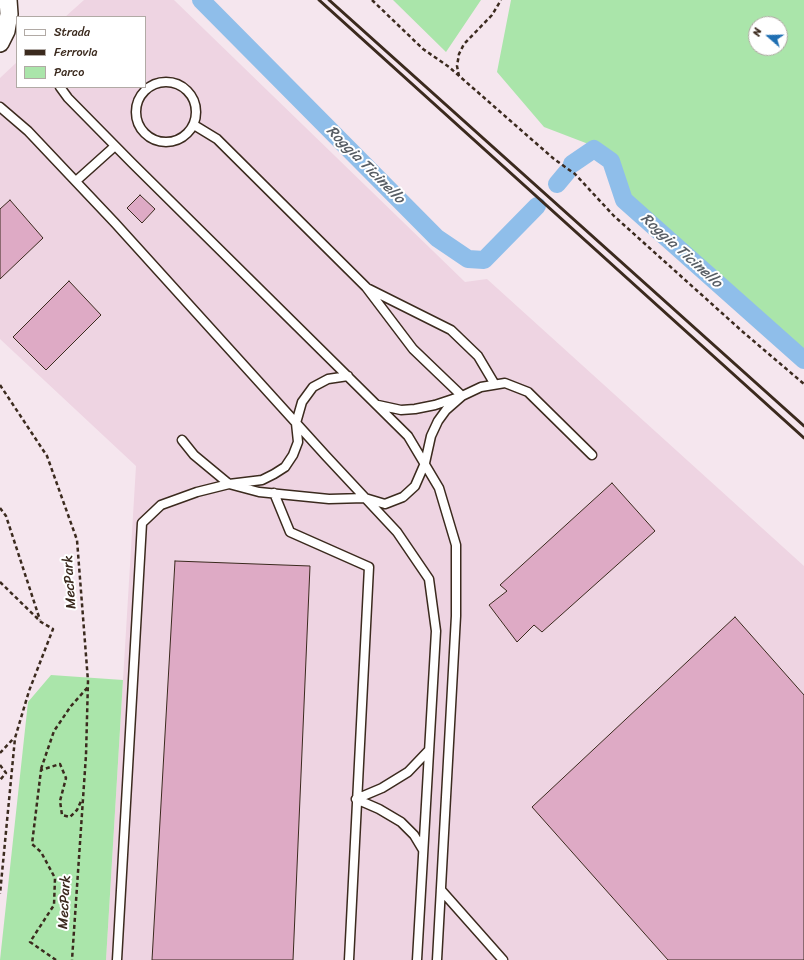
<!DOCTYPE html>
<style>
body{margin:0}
#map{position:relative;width:804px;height:960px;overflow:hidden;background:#f5e6ee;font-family:Sriracha,sans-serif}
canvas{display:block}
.legend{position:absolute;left:16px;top:16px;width:130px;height:72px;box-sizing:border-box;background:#fff;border:1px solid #b1aaa5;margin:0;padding:5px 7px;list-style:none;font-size:12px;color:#3b2a1e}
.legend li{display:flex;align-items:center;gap:8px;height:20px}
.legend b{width:20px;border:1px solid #b1aaa5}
.north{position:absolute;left:748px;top:16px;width:40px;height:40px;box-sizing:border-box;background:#fff;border:1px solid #b1aaa5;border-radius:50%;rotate:290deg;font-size:11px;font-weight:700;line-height:16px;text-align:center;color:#3b2a1e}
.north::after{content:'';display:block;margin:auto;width:14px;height:18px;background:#1f6fb2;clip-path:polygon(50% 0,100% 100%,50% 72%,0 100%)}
</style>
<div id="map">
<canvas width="804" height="960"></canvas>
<ul class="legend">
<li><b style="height:5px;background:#fff"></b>Strada</li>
<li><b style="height:5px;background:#3b2a1e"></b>Ferrovia</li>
<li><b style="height:11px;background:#aae5aa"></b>Parco</li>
</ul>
<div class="north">N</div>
</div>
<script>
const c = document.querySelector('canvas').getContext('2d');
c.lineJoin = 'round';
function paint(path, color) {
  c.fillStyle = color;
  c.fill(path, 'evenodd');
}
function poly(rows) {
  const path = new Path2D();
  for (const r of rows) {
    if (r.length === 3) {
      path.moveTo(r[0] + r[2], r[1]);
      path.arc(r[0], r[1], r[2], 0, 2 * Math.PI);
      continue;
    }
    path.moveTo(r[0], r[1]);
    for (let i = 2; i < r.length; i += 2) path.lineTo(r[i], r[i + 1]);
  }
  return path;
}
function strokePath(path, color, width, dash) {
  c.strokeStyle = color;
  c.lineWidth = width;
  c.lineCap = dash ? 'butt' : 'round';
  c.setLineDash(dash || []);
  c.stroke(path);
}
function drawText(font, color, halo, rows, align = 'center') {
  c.font = font + ' Sriracha,sans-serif';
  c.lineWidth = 4;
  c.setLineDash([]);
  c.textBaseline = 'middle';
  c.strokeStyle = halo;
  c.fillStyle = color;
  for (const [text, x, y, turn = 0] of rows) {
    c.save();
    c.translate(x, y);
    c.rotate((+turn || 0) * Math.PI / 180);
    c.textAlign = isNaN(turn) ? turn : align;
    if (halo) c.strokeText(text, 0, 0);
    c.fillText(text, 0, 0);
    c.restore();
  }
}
paint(poly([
 [84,0,174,0,465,282,487,279,804,566,804,960,106,960,136,466,0,339,0,78,17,62,17,87,145,87,145,17,65,17]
]), '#eed4e2');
paint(poly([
 [393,0,481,0,446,52],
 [511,0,804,0,804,356,635,206,614,157,591,145,544,127,497,72],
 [756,24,780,24,780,48,756,48],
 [51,675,123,680,106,960,0,960,28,702]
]), '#aae5aa');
strokePath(poly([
 [201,0,437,238,468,259,484,260,537,206],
 [572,164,594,149,611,161,624,200,804,360],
 [557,184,567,172]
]), '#8fbeea', 18);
const building = poly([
 [140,195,155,209,142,223,127,208,140,195],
 [10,200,43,238,0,279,0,209,10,200],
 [69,281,101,315,46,370,13,337,69,281],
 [612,483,655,531,542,632,534,625,517,642,489,605,507,591,500,585,612,483],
 [175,561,310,566,293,960,152,960,175,561],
 [735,617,804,695,804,960,668,960,532,807,735,617]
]);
paint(building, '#deaac5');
strokePath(building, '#3b2a1e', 1);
const lane = poly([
 [166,112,30],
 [60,87,68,98,132,163,408,436,439,488,456,545,456,616,437,960],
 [0,107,28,131,115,223,326,456,397,532,429,579,436,631,417,960],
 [194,125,217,139,366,287,413,349,462,396],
 [76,181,115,146],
 [369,289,451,330,478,356,494,383],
 [378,405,401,410,415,409,435,405,462,396,481,387,505,383,528,392,592,455],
 [182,440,194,455,229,484,259,492,329,499,365,498,385,504,403,497,415,486,425,463,431,436,438,421,446,410,462,396],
 [274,493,290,532,369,567,349,960],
 [423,850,414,835,401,822,379,809,356,799,382,788,408,772,429,750],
 [441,890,503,960],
 [117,960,142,523,161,505,197,492,229,484,262,480,274,474,285,467,293,455,298,442,296,423,302,402,313,387,328,379,348,376]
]);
const street = poly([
 [0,43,6,31,9,14,8,0]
]);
strokePath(lane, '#3b2a1e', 11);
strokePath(street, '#3b2a1e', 20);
strokePath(poly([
 [372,0,423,49,449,67,554,159,575,174,614,216,743,332,804,384],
 [459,76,457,66,459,54,464,44,492,15,501,0],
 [0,385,47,456,77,540,88,681,86,755,72,960],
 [0,508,6,516,40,620],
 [0,582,41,622,53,629,29,691,15,738,0,894],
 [0,753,14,738],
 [0,765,6,773,0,780],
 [41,769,54,731,71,706,88,687],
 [56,960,30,942,54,905,55,878,41,852,32,844,41,770,60,764,66,778,60,801,62,815,70,817,77,810,82,799]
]), '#3b2a1e', 2.5, [4, 3]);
strokePath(lane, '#fff', 8);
strokePath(street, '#fff', 17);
strokePath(poly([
 [319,0,804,438],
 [329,0,804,426]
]), '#3b2a1e', 3);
drawText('14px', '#3b2a1e', '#fff', [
 ["MecPark",70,582,-94],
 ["MecPark",65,902,-87]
]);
drawText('italic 15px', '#585e65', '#fff', [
 ["Roggia Ticinello",365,165,45],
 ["Roggia Ticinello",681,251,42]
]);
</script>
